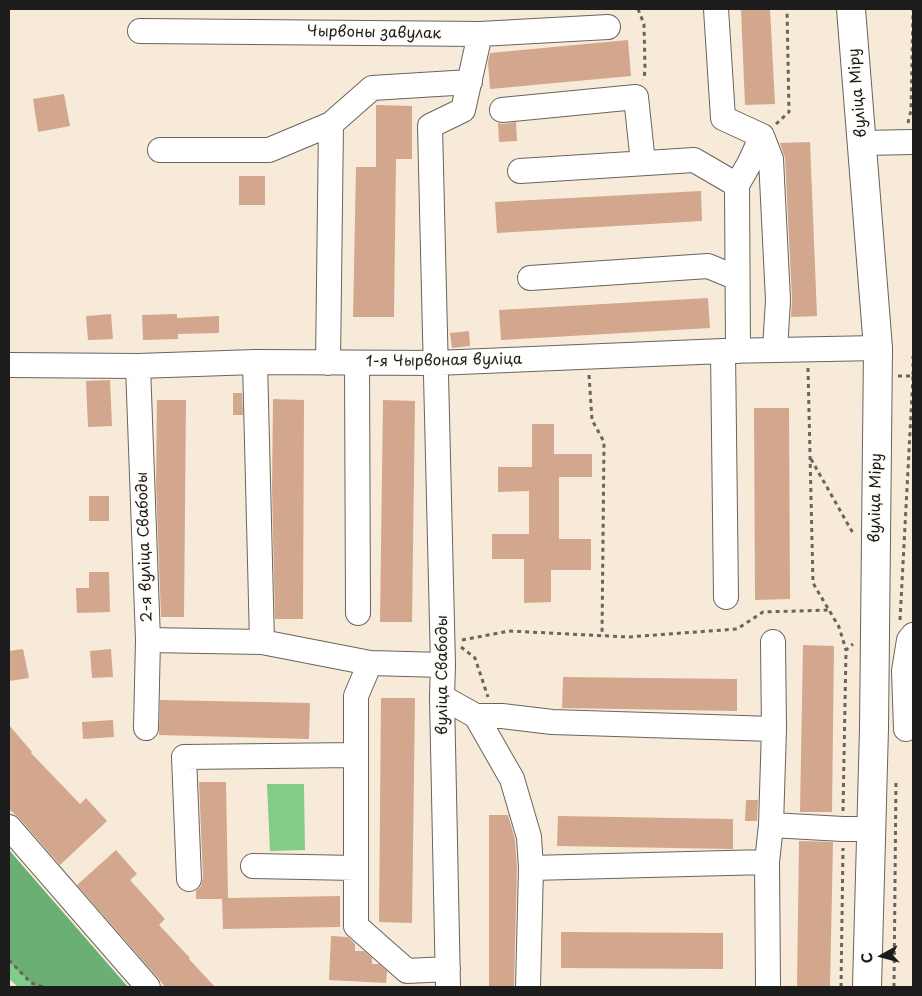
<!DOCTYPE html>
<meta charset="utf-8">
<style>
body{margin:0}
#map{position:relative;width:922px;height:996px;overflow:hidden;background:#f8ead8;font-family:"Playpen Sans",sans-serif}
canvas{display:block}
.frame{position:absolute;inset:0;border:10px solid #1c1c1c;pointer-events:none}
.north{position:absolute;left:857px;top:931px;width:50px;height:50px;-webkit-text-stroke:4px #fdfcf7;paint-order:stroke;rotate:263deg;font-size:14px;font-weight:700;line-height:20px;text-align:center;color:#1c1c1c}
.north::after{content:'';display:block;margin:auto;width:18px;height:22px;background:#1c1c1c;clip-path:polygon(50% 0,100% 100%,50% 72%,0 100%)}
</style>
<div id="map">
<canvas width="922" height="996"></canvas>
<div class="frame"></div>
<div class="north">С</div>
</div>
<script>
const c = document.querySelector('canvas').getContext('2d');
c.lineJoin = 'round';
function paint(path, color) {
  c.fillStyle = color;
  c.fill(path, 'evenodd');
}
function poly(rows) {
  const path = new Path2D();
  for (const r of rows) {
    path.moveTo(r[0], r[1]);
    for (let i = 2; i < r.length; i += 2) path.lineTo(r[i], r[i + 1]);
  }
  return path;
}
function strokePath(path, color, width, dash) {
  c.strokeStyle = color;
  c.lineWidth = width;
  c.lineCap = dash ? 'butt' : 'round';
  c.setLineDash(dash || []);
  c.stroke(path);
}
function drawText(font, color, halo, rows, align = 'center') {
  c.font = font + ' "Playpen Sans",sans-serif';
  c.lineWidth = 4;
  c.setLineDash([]);
  c.textBaseline = 'middle';
  c.strokeStyle = halo;
  c.fillStyle = color;
  for (const [text, x, y, turn = 0] of rows) {
    c.save();
    c.translate(x, y);
    c.rotate((+turn || 0) * Math.PI / 180);
    c.textAlign = isNaN(turn) ? turn : align;
    if (halo) c.strokeText(text, 0, 0);
    c.fillText(text, 0, 0);
    c.restore();
  }
}
paint(poly([
 [267,784,304,784,305,850,270,851],
 [9,962,35,987,18,987,9,979]
]), '#83cc88');
paint(poly([
 [9,850,128,987,35,987,9,962]
]), '#6ab074');
paint(poly([
 [741,9,770,9,775,104,745,105],
 [628,40,631,76,490,89,488,62,490,53],
 [64,94,70,126,38,132,33,99],
 [376,105,412,106,412,159,396,159,394,317,353,317,356,167,376,167],
 [516,122,517,141,499,142,498,123,503,124],
 [810,142,817,316,791,317,792,299,785,158,780,143],
 [239,176,265,176,265,205,239,205],
 [701,191,702,221,497,233,495,202],
 [708,298,710,328,501,340,499,310],
 [111,314,113,339,88,340,86,316],
 [177,314,177,318,219,316,219,333,178,334,178,339,143,340,142,315],
 [469,331,470,346,452,348,450,333],
 [110,380,112,426,88,427,86,381],
 [233,393,242,393,243,415,233,415],
 [273,399,304,400,303,619,275,619,272,489],
 [157,400,186,400,184,617,161,617,156,484],
 [383,400,415,401,412,622,380,622],
 [754,408,789,408,790,599,755,600],
 [532,424,554,424,554,454,592,454,592,477,559,477,559,539,591,539,591,570,551,570,551,602,524,603,524,559,492,559,492,534,529,534,529,491,498,492,498,467,532,467],
 [89,496,109,496,109,521,89,521],
 [89,572,109,572,110,612,77,613,76,588,89,588],
 [803,645,834,646,832,812,800,812],
 [23,649,29,678,9,681,9,651],
 [111,649,113,677,92,678,90,651],
 [563,677,737,679,737,711,562,708],
 [381,698,415,698,412,923,379,922],
 [160,700,310,703,309,739,159,735],
 [113,720,114,737,83,739,82,722],
 [9,725,32,752,31,753,80,804,86,798,107,821,60,865,19,818,9,809],
 [199,782,226,782,228,898,340,896,340,927,223,929,222,899,196,899,196,891,201,886,203,878],
 [746,800,758,800,757,821,745,821],
 [489,815,508,815,515,839,517,868,514,987,489,987],
 [558,816,733,819,733,849,557,846],
 [799,841,833,842,830,987,797,987],
 [116,850,137,874,130,880,165,919,159,925,190,958,189,959,215,987,165,987,158,978,77,885],
 [561,932,723,933,723,969,561,968],
 [331,936,348,937,355,944,355,951,364,951,372,958,372,964,379,964,387,971,386,983,329,980]
]), '#d2a78d');
const minor = poly([
 [716,9,723,118,762,136,749,164,737,185,738,351],
 [140,31,480,34,608,27],
 [502,110,636,97,643,163],
 [762,136,771,159,778,300,775,350],
 [862,143,913,142],
 [160,150,269,150,331,124,372,88,470,82],
 [520,171,694,160,737,185],
 [530,278,708,266,737,278],
 [723,351,726,597],
 [255,362,262,642],
 [328,363,331,124],
 [357,363,358,613],
 [9,365,138,366,255,362,436,363,723,351,878,348],
 [138,366,148,640,146,728],
 [148,640,262,642,370,663,443,665],
 [370,663,356,696,356,926,407,971,448,969],
 [442,697,476,716,512,779,529,837,531,868,528,987],
 [476,716,502,716,552,722,774,729],
 [906,729,904,671,909,640,913,635],
 [771,825,843,829,870,829],
 [9,827,148,987],
 [253,866,356,868],
 [531,868,767,862],
 [189,879,184,757,356,755],
 [448,987,442,697,443,665,430,126,463,110,480,34],
 [768,987,767,862,771,825,774,729,773,642]
]);
const major = poly([
 [851,9,878,348,874,728,867,987]
]);
strokePath(minor, '#69645e', 26);
strokePath(major, '#69645e', 30);
strokePath(poly([
 [638,9,644,24,645,68,644,80],
 [908,123,911,110,913,9],
 [776,124,789,112,787,9],
 [808,368,813,583,839,627,846,650],
 [589,375,592,420,604,442,602,636],
 [898,376,913,376,913,356],
 [811,459,854,535],
 [900,620,913,376],
 [462,640,509,631,628,637,737,629,763,612,829,610],
 [461,647,475,658,488,697],
 [843,811,846,650,853,644],
 [9,960,31,983,44,987],
 [841,987,843,848],
 [894,987,896,779]
]), '#69645e', 3, [4, 4]);
strokePath(minor, '#fff', 24);
strokePath(major, '#fff', 28);
drawText('15px', '#1c1c1c', '#fdfcf7', [
 ["Чырвоны завулак",374,33,1],
 ["вуліца Міру",858,93,-95],
 ["1-я Чырвоная вуліца",444,361,-1],
 ["вуліца Міру",876,498,-89],
 ["2-я вуліца Свабоды",145,547,-92],
 ["вуліца Свабоды",443,675,-90]
]);
</script>
